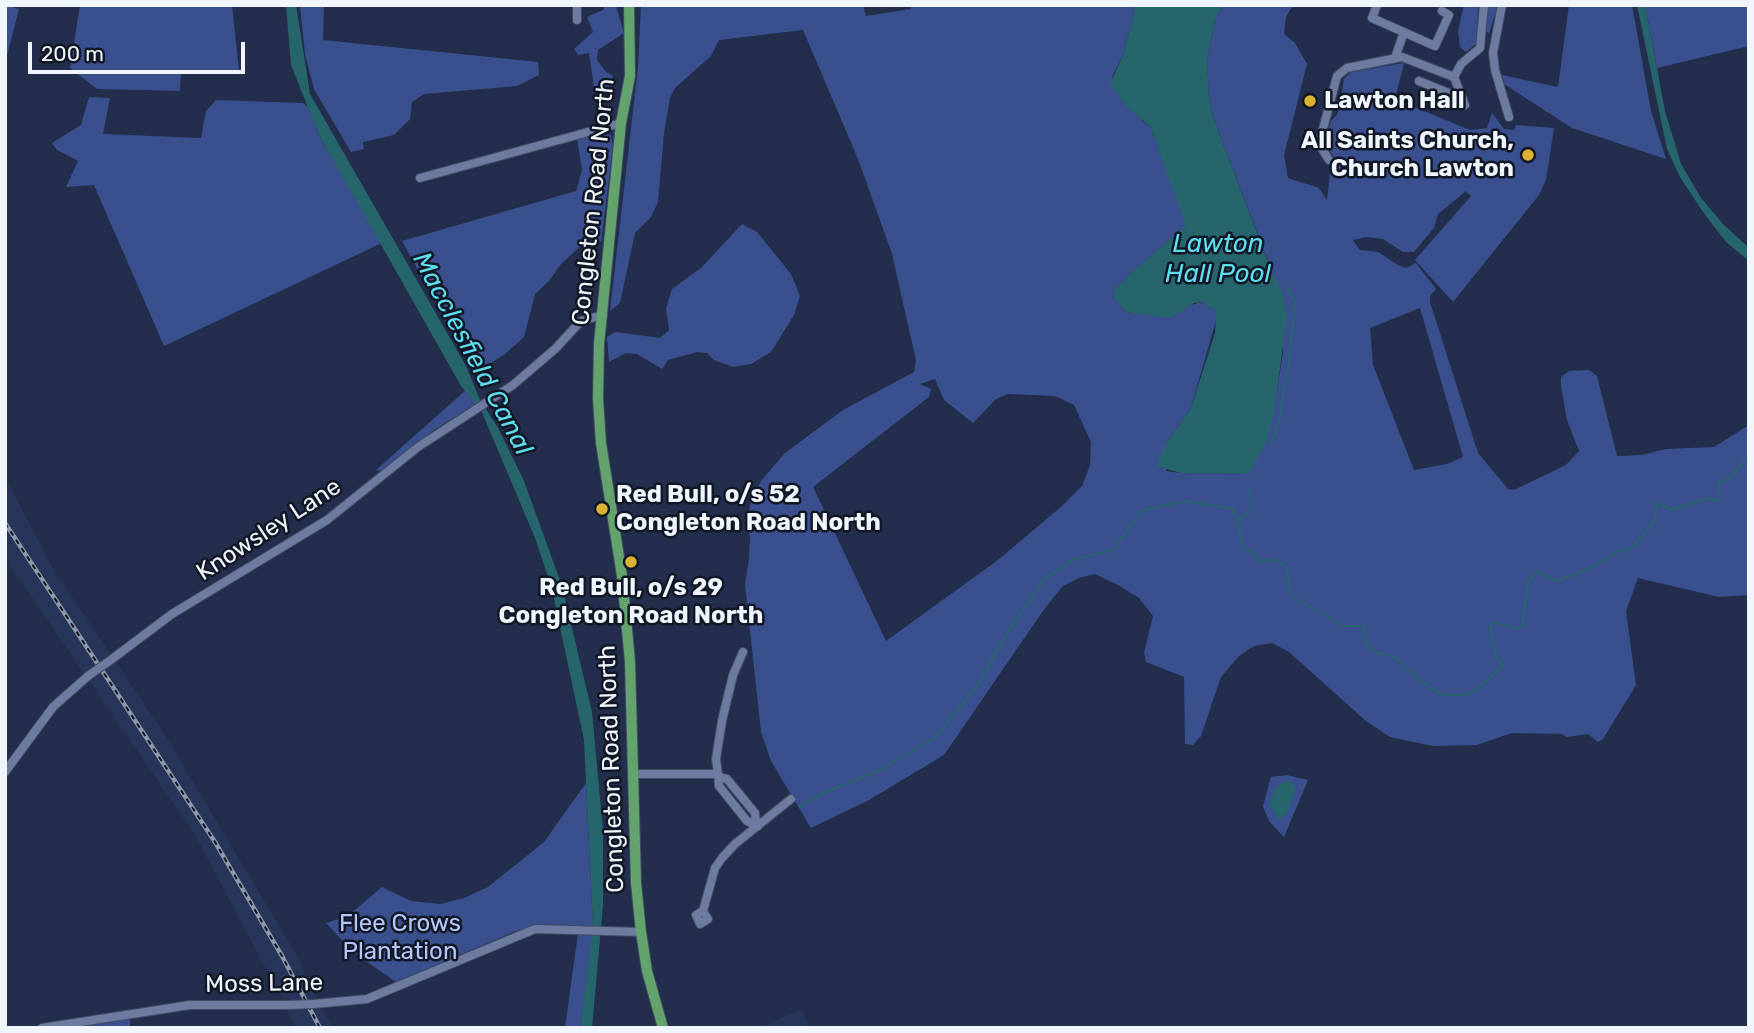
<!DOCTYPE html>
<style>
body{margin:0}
#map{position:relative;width:1754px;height:1033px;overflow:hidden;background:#232e4d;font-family:Rubik,sans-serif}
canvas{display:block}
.frame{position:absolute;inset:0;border:7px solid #f1f5fd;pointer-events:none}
.scale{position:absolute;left:28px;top:42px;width:217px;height:32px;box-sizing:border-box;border:4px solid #f1f5fd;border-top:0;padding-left:9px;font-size:21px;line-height:24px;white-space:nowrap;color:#f1f5fd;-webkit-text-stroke:5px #121725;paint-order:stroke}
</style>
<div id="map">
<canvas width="1754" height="1033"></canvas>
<div class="frame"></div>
<div class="scale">200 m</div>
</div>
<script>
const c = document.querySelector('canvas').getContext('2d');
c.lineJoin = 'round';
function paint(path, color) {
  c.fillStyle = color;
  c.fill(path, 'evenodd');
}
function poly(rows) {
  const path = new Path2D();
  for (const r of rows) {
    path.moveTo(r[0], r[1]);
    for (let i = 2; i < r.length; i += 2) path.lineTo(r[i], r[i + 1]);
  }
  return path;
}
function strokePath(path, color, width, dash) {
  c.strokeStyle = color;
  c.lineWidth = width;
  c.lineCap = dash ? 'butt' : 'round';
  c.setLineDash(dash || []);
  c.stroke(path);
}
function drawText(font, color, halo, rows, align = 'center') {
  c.font = font + ' Rubik,sans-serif';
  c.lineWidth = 5;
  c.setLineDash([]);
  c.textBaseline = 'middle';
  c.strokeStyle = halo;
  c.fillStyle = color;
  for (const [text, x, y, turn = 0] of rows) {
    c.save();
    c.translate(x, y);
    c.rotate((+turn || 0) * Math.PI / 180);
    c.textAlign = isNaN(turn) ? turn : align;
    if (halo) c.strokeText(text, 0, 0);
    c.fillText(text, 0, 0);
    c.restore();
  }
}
paint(poly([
 [5,477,53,569,165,735,297,956,317,999,283,1001,195,835,5,558],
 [322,1008,333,1028,296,1028,287,1010],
 [797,1011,803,1011,808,1028,760,1028]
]), '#28355b');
paint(poly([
 [6,5,19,9,5,63,5,5],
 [80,5,232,5,239,71,181,71,180,91,97,89,70,68],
 [300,5,324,5,323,40,538,62,539,75,517,86,424,94,412,102,410,119,394,135,363,142,364,149,351,152,314,89,305,54],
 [605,5,616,6,624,33,598,50,597,60,606,72,613,76,608,90,598,92,594,87,589,53,578,55,574,49,593,32,587,17,603,10],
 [641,5,863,5,866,16,911,9,911,5,1136,5,1123,55,1112,77,1142,121,1151,128,1187,226,1134,270,1114,290,1113,297,1126,312,1152,315,1202,302,1216,311,1217,317,1191,408,1166,444,1166,471,1181,473,1249,474,1277,390,1283,352,1273,274,1213,117,1209,98,1207,60,1215,21,1222,5,1293,5,1286,17,1284,34,1295,43,1307,64,1284,155,1288,178,1319,188,1327,200,1330,173,1338,163,1324,142,1331,121,1337,115,1340,104,1344,79,1351,72,1404,63,1395,99,1470,130,1487,128,1492,113,1504,129,1514,130,1516,125,1554,128,1546,180,1539,195,1453,302,1415,260,1471,196,1466,191,1438,214,1434,228,1414,252,1403,252,1383,239,1366,237,1353,240,1360,250,1378,252,1398,265,1406,268,1416,263,1436,289,1430,296,1430,302,1478,453,1508,489,1514,490,1566,465,1579,451,1567,420,1561,386,1561,377,1569,371,1589,370,1597,376,1617,456,1642,455,1666,449,1714,447,1749,425,1749,595,1719,597,1638,578,1626,611,1636,685,1603,739,1598,742,1588,734,1567,737,1561,734,1512,733,1477,745,1433,746,1390,737,1366,721,1289,652,1272,643,1254,646,1239,656,1221,677,1201,736,1193,745,1185,744,1184,677,1146,662,1144,653,1153,616,1139,598,1118,585,1095,574,1079,578,1063,586,1045,608,944,755,869,800,811,828,771,761,761,732,745,584,749,559,750,537,746,524,751,502,761,481,785,453,843,410,914,372,916,360,892,254,858,159,803,30,719,40,711,56,675,88,670,98,664,133,658,202,651,217,635,233,620,303,610,311,638,67],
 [1420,308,1463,457,1447,464,1414,470,1373,365,1370,328],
 [935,379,944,400,973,423,996,399,1008,394,1055,396,1074,405,1091,442,1090,465,1082,486,1062,506,998,560,886,641,813,487,929,397,931,389,920,384],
 [1464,5,1478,5,1477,43,1466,52,1460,47,1458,31],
 [1487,5,1498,5,1489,33,1486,31],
 [1569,5,1632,5,1651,111,1666,159,1572,128,1504,84,1502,75,1558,87],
 [1645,5,1749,5,1749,46,1657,68],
 [89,97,110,98,103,134,201,138,206,111,216,100,303,103,308,107,319,135,382,243,164,346,94,185,66,187,78,161,57,150,52,143,81,125],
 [598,132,611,135,613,147,601,242,585,242,561,264,549,281,535,294,524,337,504,355,474,373,402,241,576,191,582,170,577,138],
 [742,224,757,232,791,274,800,296,794,315,771,352,751,364,733,367,714,360,707,353,697,352,668,360,662,369,637,354,626,353,609,362,607,337,615,332,660,338,669,330,666,308,672,289,702,267],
 [466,390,477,403,434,430,382,471,376,470],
 [1287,775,1308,780,1284,837,1269,821,1263,806,1271,777],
 [586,783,593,926,538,926,516,931,396,982,353,952,326,923,348,916,382,887,411,901,441,904,464,898,488,887,544,842],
 [578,933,593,933,580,1028,565,1028],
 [130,1018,130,1028,68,1028]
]), '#3a4f8d');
paint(poly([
 [286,5,296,5,310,94,466,366,480,400,498,428,524,481,562,586,592,712,603,831,603,905,592,1028,580,1028,593,926,584,740,552,589,535,538,481,410,461,386,319,135,291,65],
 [1136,5,1222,5,1215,21,1207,60,1209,98,1213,117,1270,267,1283,294,1287,315,1274,413,1266,443,1249,474,1181,473,1156,466,1166,444,1191,408,1215,333,1216,311,1202,302,1194,303,1170,318,1137,314,1126,312,1113,297,1114,290,1134,270,1186,226,1151,128,1126,106,1110,84,1123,55],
 [1637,5,1645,5,1665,111,1681,164,1701,198,1723,224,1749,248,1749,261,1726,242,1703,212,1680,177,1667,149],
 [1290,781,1296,789,1287,813,1279,820,1269,804,1276,788,1281,783]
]), '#27656d');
strokePath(poly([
 [1270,448,1279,422,1290,353,1295,301,1286,286],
 [1238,520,1250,512,1250,490],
 [800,807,822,794,881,769,935,738,978,684,1013,624,1045,579,1072,560,1113,550,1138,515,1144,510,1184,501,1233,509,1244,546,1261,562,1270,559,1281,563,1287,569,1291,596,1344,626,1365,626,1366,645,1378,653,1397,658,1405,668,1432,689,1444,695,1464,695,1473,692,1503,666,1496,656,1490,627,1493,622,1515,628,1522,626,1528,582,1537,572,1558,581,1590,568,1619,551,1629,550,1653,524,1658,503,1672,510,1706,499,1718,500,1719,483,1729,478,1749,456]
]), '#27656d', 2);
const minor = poly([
 [577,5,577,20],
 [1377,5,1372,18,1435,46,1449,15,1442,11],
 [1502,5,1493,53,1495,70,1509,117],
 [1395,58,1404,32],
 [1454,77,1461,64,1480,48,1484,5],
 [1419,81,1463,99],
 [1329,160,1319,144,1337,76,1347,68,1402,57,1454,77,1465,105],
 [420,178,621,123],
 [743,652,733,675,722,721,716,759,718,774,719,786,747,821,758,826],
 [112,659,172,614,327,520,418,447,513,385,555,349,581,321,603,315],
 [5,772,53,707,88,676],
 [634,774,718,774],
 [719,777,727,779,755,813,756,823],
 [703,911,708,919,700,924,696,915,703,911,715,868,722,858,735,844,791,799],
 [314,1004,367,999,535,929,641,932],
 [42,1028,190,1005,287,1005]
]);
const highway = poly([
 [629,5,630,76,621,123,599,344,598,399,601,443,622,576,630,662,636,883,641,932,647,971,663,1028]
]);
strokePath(minor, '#434b63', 10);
strokePath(highway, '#434b63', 12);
strokePath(minor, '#6d7ba0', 8);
strokePath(highway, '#63a36d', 10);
const rail = poly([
 [5,523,215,842,282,956,320,1028]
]);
strokePath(rail, '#8f97aa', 4.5);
strokePath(rail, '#121725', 2, [5]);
const minorBridge = poly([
 [88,676,112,659],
 [287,1005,314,1004]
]);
strokePath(minorBridge, '#434b63', 10, []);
strokePath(minorBridge, '#6d7ba0', 8);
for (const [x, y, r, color] of [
 [1310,101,7,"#ddb133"],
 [1528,155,7,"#ddb133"],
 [602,509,7,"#ddb133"],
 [631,562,7,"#ddb133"]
]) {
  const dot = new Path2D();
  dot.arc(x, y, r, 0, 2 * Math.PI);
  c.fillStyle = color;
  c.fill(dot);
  strokePath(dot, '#121725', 2.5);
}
drawText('bold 24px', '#f1f5fd', '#121725', [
 ["Lawton Hall",1324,101],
 ["All Saints Church,",1514,141,"right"],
 ["Church Lawton",1514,169,"right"],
 ["Red Bull, o/s 52",616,495],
 ["Congleton Road North",616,523],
 ["Red Bull, o/s 29",631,588,"center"],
 ["Congleton Road North",631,616,"center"]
], 'left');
drawText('24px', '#f1f5fd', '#121725', [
 ["Congleton Road North",594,202,-84],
 ["Knowsley Lane",269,530,-33],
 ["Congleton Road North",612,769,-92],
 ["Moss Lane",264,984,-1]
]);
drawText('24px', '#b3c7fb', '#121725', [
 ["Flee Crows",400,924],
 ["Plantation",400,952]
]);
drawText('italic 26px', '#5eddef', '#121725', [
 ["Lawton",1218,244],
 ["Hall Pool",1218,274],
 ["Macclesfield Canal",472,354,62]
]);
</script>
